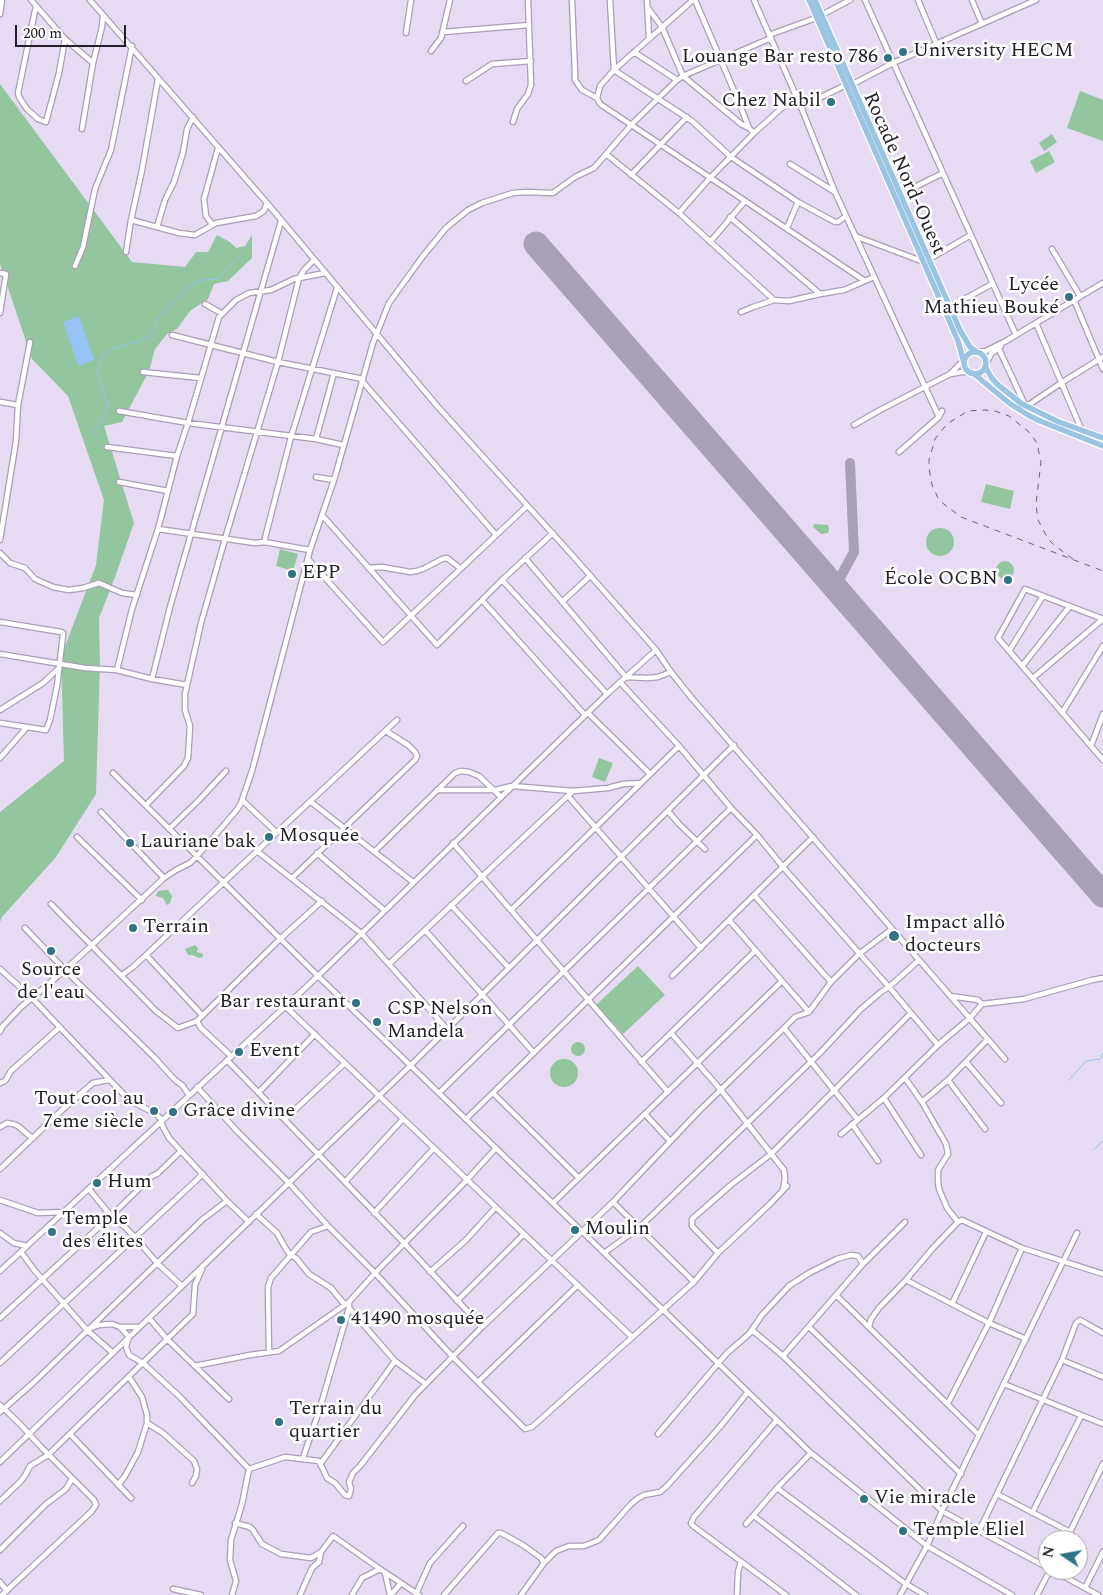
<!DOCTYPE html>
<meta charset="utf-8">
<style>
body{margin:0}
#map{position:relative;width:1103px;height:1595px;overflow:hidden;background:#e6dbf3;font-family:Spectral,serif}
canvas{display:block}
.north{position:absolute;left:1038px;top:1530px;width:50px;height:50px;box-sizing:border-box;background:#fff;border:1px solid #a7a6a9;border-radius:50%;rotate:282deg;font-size:14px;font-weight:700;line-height:20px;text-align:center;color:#242029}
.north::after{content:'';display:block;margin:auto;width:18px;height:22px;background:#317385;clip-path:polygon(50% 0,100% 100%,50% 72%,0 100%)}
.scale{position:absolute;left:15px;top:25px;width:111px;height:22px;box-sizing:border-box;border:2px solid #242029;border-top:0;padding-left:6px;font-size:15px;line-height:18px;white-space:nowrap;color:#242029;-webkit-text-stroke:4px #fff;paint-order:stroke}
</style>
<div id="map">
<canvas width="1103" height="1595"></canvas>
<div class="north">N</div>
<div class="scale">200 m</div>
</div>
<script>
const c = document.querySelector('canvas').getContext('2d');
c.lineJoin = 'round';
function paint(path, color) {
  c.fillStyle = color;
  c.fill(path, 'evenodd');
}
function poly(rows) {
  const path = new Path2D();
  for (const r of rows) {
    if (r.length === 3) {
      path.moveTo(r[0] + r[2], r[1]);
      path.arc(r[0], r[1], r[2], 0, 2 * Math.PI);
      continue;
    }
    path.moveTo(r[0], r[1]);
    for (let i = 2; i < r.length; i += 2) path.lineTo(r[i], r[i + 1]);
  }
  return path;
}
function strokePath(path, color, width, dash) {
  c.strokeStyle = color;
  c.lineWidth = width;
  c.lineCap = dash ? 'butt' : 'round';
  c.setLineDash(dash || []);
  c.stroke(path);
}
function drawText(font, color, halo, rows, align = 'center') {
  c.font = font + ' Spectral,serif';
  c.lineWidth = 5;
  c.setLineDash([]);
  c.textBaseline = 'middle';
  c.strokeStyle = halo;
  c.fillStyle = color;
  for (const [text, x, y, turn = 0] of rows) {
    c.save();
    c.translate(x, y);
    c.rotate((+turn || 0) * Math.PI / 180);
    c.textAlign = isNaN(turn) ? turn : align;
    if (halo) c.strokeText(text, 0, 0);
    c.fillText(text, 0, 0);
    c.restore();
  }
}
paint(poly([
 [0,84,132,262,185,267,196,252,208,252,217,235,230,242,236,248,245,246,252,235,252,258,228,281,214,284,208,299,190,311,177,329,167,334,155,349,149,371,122,422,104,426,134,523,115,577,99,618,100,664,96,794,56,857,2,917,0,922,0,812,64,761,61,657,96,565,104,500,68,396,32,359,0,264],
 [1080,91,1103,100,1103,141,1067,128],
 [1052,134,1057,142,1044,151,1039,143],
 [1049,151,1055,162,1036,173,1030,161],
 [986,484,1014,491,1010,509,981,502],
 [814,524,828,525,829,529,828,533,821,534,813,527],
 [940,542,14],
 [280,549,298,554,293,571,276,566],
 [1005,570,9],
 [599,758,613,763,605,782,592,777],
 [165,890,168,890,172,896,170,903,167,905,163,898,156,896,158,891],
 [195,945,198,948,197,952,203,954,203,957,199,958,193,955,188,955,185,949],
 [638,966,665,995,623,1034,596,1005],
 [578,1049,7],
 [564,1073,14]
]), '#93c69f');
paint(poly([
 [79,316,94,360,78,366,63,322]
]), '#97c2f4');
strokePath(poly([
 [94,433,108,408,97,371,102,356,114,348,138,342,149,337,156,327,159,317,191,285,203,280,218,279,239,256],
 [1069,1080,1086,1061,1100,1059,1103,1053],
 [1093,1150,1103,1141]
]), '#97c2f4', 1);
strokePath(poly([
 [835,587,854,552,850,463]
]), '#a8a0b3', 10);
strokePath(poly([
 [536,244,1103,895]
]), '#a8a0b3', 25);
const minor = poly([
 [31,0,65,39,93,63],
 [90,0,267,203,438,407,573,556,656,650,671,672,690,696,1005,1059],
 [572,0,575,73,575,80,582,90,597,98,600,104,865,281],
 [610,0,614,70,692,121,731,157,798,202,835,222,838,222,846,216],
 [647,0,649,38],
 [695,0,738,100,749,128],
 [754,0,801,107,835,192,939,417],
 [865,0,1016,335],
 [918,0,937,45],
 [972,0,982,24],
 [36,6,18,93,19,97,27,109,38,119,46,122,59,73,65,39],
 [648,8,662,27,683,76,741,124,749,128,754,133],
 [0,14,2,0],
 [443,32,529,25],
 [406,33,411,0],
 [769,35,816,18,850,0],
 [431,51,441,38,450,0],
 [634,52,677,80],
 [158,79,142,170,131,220,179,233,195,235,216,223,256,216,264,211,267,203],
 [466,81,492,64,531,61],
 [853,84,893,63,1036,0],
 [597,98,600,86,614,70,693,0],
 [801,107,846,85],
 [513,122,517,109,528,94,531,85,528,0],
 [82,129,93,63,102,27,103,15],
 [606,154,679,213,774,300],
 [790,164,835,192],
 [631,175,687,117],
 [901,194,943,173],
 [679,213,710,178,754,133,796,95],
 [730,217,820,294],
 [212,224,206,216,204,199,218,148],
 [157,227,165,200,174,182,183,153,187,129,193,117],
 [787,228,798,202],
 [855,236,924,262,971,235],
 [710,242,745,201],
 [1052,249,1080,296],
 [126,252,131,220],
 [75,266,83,247,95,189,111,150,132,46],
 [0,273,6,274,0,313],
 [1074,300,1103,369],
 [205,304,221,313],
 [950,307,992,284],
 [741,312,753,307,774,300,789,301,820,294,844,290,874,277],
 [1036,323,1082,431],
 [172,335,278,362,363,379],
 [998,347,1025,405],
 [977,352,986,351,1006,341,1103,283],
 [986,364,991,354,1001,346],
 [143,372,200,378],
 [951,373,965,359],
 [362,381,496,535],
 [0,402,18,405,16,441,0,540],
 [18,405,30,342],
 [1027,406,1061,383,1103,357],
 [119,411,188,423,316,439,343,445],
 [854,425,880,410,950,374,962,372,970,372],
 [316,439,334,373],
 [107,447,177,456],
 [899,452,939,417,942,411],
 [316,477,334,480],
 [119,482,168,491],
 [322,515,437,645,502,580,553,533],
 [158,529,255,543,264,542,310,550],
 [264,542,291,437,337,288],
 [0,553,10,563,25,568,35,579,53,587,69,590,83,588,99,583,122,593,137,595],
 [525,558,626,677,648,678,658,677,671,672],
 [308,559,383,642,527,506],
 [368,568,382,567,410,572,417,571,425,568,442,559,447,558,460,568],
 [502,580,607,694],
 [482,600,585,715],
 [562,602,590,576],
 [1103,619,1025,589,998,638,1103,760],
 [0,622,61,632,63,633,63,635,57,686,50,720,46,730,0,723],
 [1009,651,1043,596],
 [0,654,85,668,117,670,152,679,187,685],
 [1022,666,1070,606],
 [117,670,132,609,158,529,177,456,188,423,219,317,236,300,249,293,271,290,294,279,325,273],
 [1033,678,1103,619],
 [152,679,170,607,281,221],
 [620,682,679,746,731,808,757,835,783,867,889,987,938,1045],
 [0,710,43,683,58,669],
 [588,713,650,774],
 [1062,713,1103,646],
 [1091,746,1103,714],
 [0,758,27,727],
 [113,773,318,976,811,1453,927,1546,1012,1595],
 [437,790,495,790,512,786,573,791,608,788,623,784,641,783],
 [568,796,701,948],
 [242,800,276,832],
 [311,802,413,882],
 [146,805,184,766,188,758,190,726,185,710,185,694,201,623,225,539,278,362,299,278,304,270,314,260],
 [668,811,679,824,705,849],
 [101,812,164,878],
 [169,829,199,800,226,771],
 [77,837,142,900],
 [453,843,668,1092],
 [257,851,361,933,447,1029],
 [375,851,455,773,461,771,469,772,479,776,501,797],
 [317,853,384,910],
 [292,878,415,760,417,756,415,752,408,745,386,731],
 [754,895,831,982],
 [51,904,156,1011,178,1028,197,1021,280,939,322,901],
 [451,905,509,968],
 [511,910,679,746],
 [729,920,809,1012],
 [25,928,65,970,154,1057,175,1080,182,1085,189,1095],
 [425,930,534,1053],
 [146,955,202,1015],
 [389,964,573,791],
 [0,969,32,998,129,1100,156,1114,162,1120,162,1125,169,1138,227,1201,249,1222],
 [122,975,133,967,146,955,397,720],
 [672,976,813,837],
 [950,996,978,1000,982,1004,1024,999,1092,980,1103,978],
 [285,1006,632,1337],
 [197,1021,201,1028,231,1056],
 [784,1028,858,1120],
 [0,1032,2,1027,21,1007,65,970,164,878,176,870,190,863,197,856,236,811,241,803,252,771,310,550,334,480,373,343,389,303,423,256,446,228,468,210,482,203,513,193,526,192,553,193,575,177,594,168,632,124,677,80,683,76,771,38],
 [671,1033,721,1090,784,1170,785,1179,783,1190],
 [227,1060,405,1244,482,1327],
 [641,1062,755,951],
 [966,1062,1001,1103],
 [905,1078,922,1102,946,1144,948,1154,938,1170,938,1181,939,1189,947,1208,958,1222],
 [948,1080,985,1129],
 [0,1083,5,1081,11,1071,60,1027],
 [197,1087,237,1131,289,1183,328,1226,375,1273,453,1357,525,1429,532,1427,694,1282,718,1253,771,1203,787,1186],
 [259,1092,315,1034],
 [439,1093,731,808],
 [493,1093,579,1178],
 [884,1098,921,1155],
 [922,1102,948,1080,988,1039],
 [645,1114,670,1141],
 [285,1119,345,1063],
 [466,1119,757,835],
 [852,1124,878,1161],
 [0,1127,7,1123,13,1124,18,1126,32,1138],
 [841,1134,884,1098,938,1045,970,1018,982,1004],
 [0,1169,62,1110,93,1083,109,1080],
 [345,1182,403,1119],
 [89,1189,111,1216,126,1228,139,1242,158,1264,182,1286],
 [0,1200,38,1213,63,1212],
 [613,1202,694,1282],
 [553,1203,782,981],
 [374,1213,434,1148],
 [256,1214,277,1233,286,1249,290,1255,296,1258,309,1274,331,1288,345,1305],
 [0,1233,14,1243,27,1246],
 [21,1252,35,1271,88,1331,113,1353],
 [604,1253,640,1227,820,1053,861,1009,881,992,889,987,919,960],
 [718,1253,692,1226,692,1219,732,1184,771,1154,911,1013],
 [0,1271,318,976,607,694,656,650],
 [430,1272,466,1240,496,1207],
 [906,1280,989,1323,1026,1339],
 [836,1295,979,1435],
 [457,1301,524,1234],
 [952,1304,986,1232],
 [0,1318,111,1216,152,1176,157,1174,181,1151],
 [149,1318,167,1339,229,1399],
 [120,1327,139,1327],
 [809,1327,961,1474],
 [869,1327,871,1319,879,1308,906,1280,933,1248,958,1222,962,1220,1022,1248,1103,1274],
 [91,1328,99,1325,112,1324,120,1327,129,1337,126,1347,129,1355,143,1363,179,1396,249,1469,242,1504,231,1540,230,1560,236,1581,232,1595],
 [752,1330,783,1356,942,1511,1048,1568],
 [269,1352,268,1287,271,1278,311,1232,328,1226],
 [783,1356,863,1264,905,1222],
 [1062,1360,1103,1377],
 [0,1363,203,1174],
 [195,1366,250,1355,279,1351,349,1302],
 [478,1382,578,1285],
 [426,1384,395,1361,349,1308,349,1302,375,1273,467,1180,496,1148],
 [1004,1384,1103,1424],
 [948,1403,989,1323,1022,1248],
 [0,1405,20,1424,41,1447,94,1500,96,1505,92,1511,2,1595],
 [0,1412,33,1383,203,1219,227,1201],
 [777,1420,694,1517,691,1523,692,1525,786,1595],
 [147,1423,163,1433,194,1461,197,1469,196,1476,192,1483],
 [70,1434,131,1498],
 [658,1434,727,1353,749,1334,762,1315,789,1286,809,1273,837,1259,851,1255,858,1256,863,1264],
 [303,1458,320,1408,349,1308],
 [0,1462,410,1066,734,745],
 [321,1463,395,1361],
 [249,1469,285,1457,319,1461,327,1478,335,1483,345,1495,349,1496,351,1489,349,1482,353,1473,360,1466,415,1395,482,1327,613,1202,698,1112,784,1028,795,1017,809,1012,831,982,859,954,892,929],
 [118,1485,125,1476,138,1452,147,1423,147,1415,142,1397,129,1377],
 [777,1488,906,1584,925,1595],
 [997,1494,1070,1532,1103,1464],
 [0,1501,21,1481,26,1474,30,1466,48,1455,193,1314,195,1285,202,1269],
 [1032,1513,1081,1416],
 [754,1516,856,1595],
 [235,1523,250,1527,253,1530,262,1544,281,1554,311,1558,321,1552,333,1536,380,1569],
 [746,1524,777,1488,811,1453],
 [979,1531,1062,1360,1076,1323,1080,1320,1103,1333],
 [1066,1540,1070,1532],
 [0,1550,46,1504,66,1489,72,1479],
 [1052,1570,1098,1595],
 [385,1573,390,1595],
 [0,1582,7,1591],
 [1085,1588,1103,1552],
 [173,1589,201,1595],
 [416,1594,430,1563,463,1526],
 [300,1595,312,1568,319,1562,321,1552],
 [352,1595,362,1578,380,1569,419,1595],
 [391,1595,401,1583],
 [444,1595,498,1533,501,1533,523,1545,541,1558,544,1563],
 [521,1595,544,1563,556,1551,569,1546,584,1546,599,1540,631,1504,637,1499,644,1495,660,1492,667,1486,719,1428,748,1392],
 [737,1595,738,1572,741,1562],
 [900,1595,927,1546,942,1511,1077,1233],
 [1037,1595,1050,1570]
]);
const major = poly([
 [809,0,958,341,964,363],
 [815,0,960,330,970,347,977,352],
 [975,363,11],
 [985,366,991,377,997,384,1022,404,1059,422,1103,438],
 [973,373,1009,403,1028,415,1040,421,1103,446]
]);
strokePath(minor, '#a99eb5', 7);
strokePath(major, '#fff', 8);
strokePath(minor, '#fff', 4.5);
strokePath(major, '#9bc4e2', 5.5);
strokePath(poly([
 [1073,559,1054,545,1048,539,1038,520,1036,504,1041,462,1037,443,1029,432,1009,416,995,411,985,410,968,411,947,424,935,439,929,460,929,468,932,485,939,500,945,505,961,517,1103,571]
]), '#6b6573', 1, [6, 6]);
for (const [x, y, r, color] of [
 [903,52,5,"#317385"],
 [888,58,5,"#317385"],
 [831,102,5,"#317385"],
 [1069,297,5,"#317385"],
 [292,574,5,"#317385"],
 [1008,580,5,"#317385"],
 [269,837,5,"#317385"],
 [130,843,5,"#317385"],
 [133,928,5,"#317385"],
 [894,936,6,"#317385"],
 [51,951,5,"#317385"],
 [356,1003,5,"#317385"],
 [377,1022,5,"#317385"],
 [239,1052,5,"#317385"],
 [154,1111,5,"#317385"],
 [173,1112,5,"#317385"],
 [97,1183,5,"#317385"],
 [575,1230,5,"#317385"],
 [52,1232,5,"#317385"],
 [341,1320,5,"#317385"],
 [279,1422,5,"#317385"],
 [864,1499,5,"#317385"],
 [903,1531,5,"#317385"]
]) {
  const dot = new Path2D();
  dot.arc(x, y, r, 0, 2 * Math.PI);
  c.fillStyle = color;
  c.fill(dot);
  strokePath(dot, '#fff', 2);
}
drawText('20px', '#242029', '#fff', [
 ["University HECM",913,52],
 ["Louange Bar resto 786",878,58,"right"],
 ["Chez Nabil",821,102,"right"],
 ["Lycée",1059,286,"right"],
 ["Mathieu Bouké",1059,309,"right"],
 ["EPP",302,574],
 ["École OCBN",998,580,"right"],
 ["Mosquée",279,837],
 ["Lauriane bak",140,843],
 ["Impact allô",905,924],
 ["docteurs",905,947],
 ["Terrain",143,928],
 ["Source",51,971,"center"],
 ["de l'eau",51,994,"center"],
 ["Bar restaurant",346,1003,"right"],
 ["CSP Nelson",387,1010],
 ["Mandela",387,1033],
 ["Event",249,1052],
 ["Tout cool au",144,1100,"right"],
 ["7eme siècle",144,1123,"right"],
 ["Grâce divine",183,1112],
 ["Hum",107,1183],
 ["Temple",62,1220],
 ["des élites",62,1243],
 ["Moulin",585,1230],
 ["41490 mosquée",351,1320],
 ["Terrain du",289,1410],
 ["quartier",289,1433],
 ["Vie miracle",874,1499],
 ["Temple Eliel",913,1531]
], 'left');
drawText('20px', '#242029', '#fff', [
 ["Rocade Nord-Ouest",903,174,66]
]);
</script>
